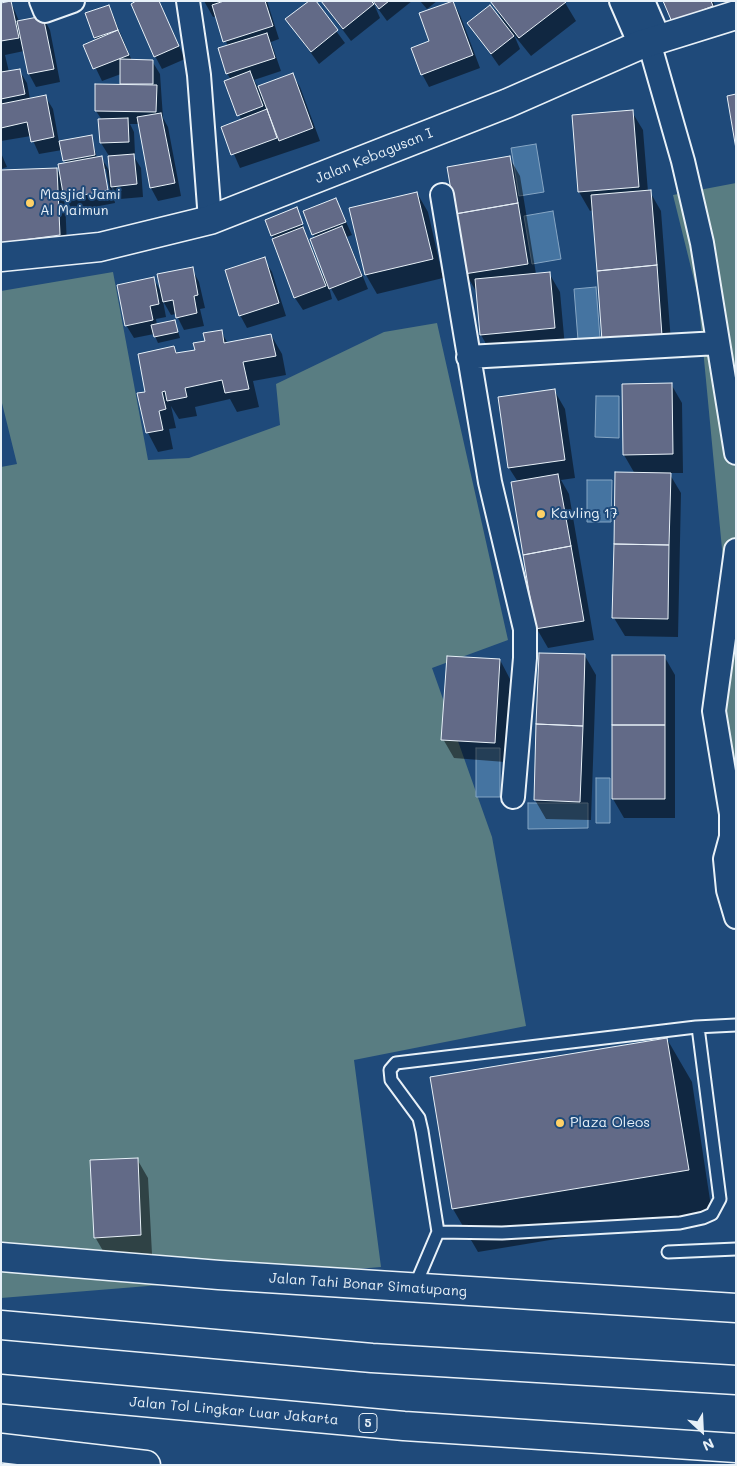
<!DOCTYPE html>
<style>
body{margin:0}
#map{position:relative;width:737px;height:1466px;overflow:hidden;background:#1f4a7a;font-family:Mali,sans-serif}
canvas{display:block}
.frame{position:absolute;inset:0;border:2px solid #e8f1f8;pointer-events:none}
.north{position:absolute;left:677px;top:1406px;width:50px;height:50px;-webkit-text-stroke:4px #1f4a7a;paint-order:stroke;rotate:155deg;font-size:14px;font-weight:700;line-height:20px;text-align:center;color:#e8f1f8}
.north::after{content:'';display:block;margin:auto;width:18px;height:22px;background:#e8f1f8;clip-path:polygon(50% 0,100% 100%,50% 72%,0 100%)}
</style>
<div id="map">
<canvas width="737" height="1466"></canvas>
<div class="frame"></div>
<div class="north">N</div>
</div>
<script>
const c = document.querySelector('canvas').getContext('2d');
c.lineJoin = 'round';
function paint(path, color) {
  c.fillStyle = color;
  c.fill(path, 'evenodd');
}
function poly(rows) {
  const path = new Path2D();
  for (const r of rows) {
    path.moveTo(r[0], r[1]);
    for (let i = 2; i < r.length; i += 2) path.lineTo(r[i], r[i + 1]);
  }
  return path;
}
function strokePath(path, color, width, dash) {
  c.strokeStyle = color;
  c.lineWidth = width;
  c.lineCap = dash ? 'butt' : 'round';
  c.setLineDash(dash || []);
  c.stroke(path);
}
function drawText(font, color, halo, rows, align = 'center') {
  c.font = font + ' Mali,sans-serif';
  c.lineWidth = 4;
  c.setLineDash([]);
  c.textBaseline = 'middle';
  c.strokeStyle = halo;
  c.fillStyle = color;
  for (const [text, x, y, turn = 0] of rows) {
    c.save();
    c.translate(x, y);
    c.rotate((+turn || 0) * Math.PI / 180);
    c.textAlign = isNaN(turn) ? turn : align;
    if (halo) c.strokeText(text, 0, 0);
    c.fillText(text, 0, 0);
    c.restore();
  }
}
paint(poly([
 [736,183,736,834,707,749,724,570,698,296,673,195],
 [113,272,148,460,189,458,280,425,276,384,384,332,437,323,508,640,432,668,492,837,526,1026,354,1060,381,1267,1,1298,1,467,17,464,1,399,1,291]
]), '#597d82');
const water = poly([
 [536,144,544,192,519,196,511,148,536,144],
 [553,211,561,259,532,264,524,216,553,211],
 [596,287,600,338,578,340,574,289,596,287],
 [596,396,619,396,619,438,595,437,596,396],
 [587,480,612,480,611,522,587,522,587,480],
 [476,748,500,748,500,797,476,797,476,748],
 [596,778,610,778,610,823,596,823,596,778],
 [528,803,588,803,588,828,528,829,528,803]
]);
paint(water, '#4574a1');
strokePath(water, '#86a6c4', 1);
paint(poly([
 [159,1,185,59,162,69,155,56],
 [204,1,267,1,279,39,271,42,281,71,254,80,258,87,292,74,300,87,320,141,240,168,222,127,241,120,231,80,227,73,228,47,217,16,213,17],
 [314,1,345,43,319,64,287,20],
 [321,1,412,1,387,21,373,2,380,18,351,41],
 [420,1,437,1,427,9],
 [491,1,564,1,576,21,531,56,514,35,520,49,499,66,469,23,503,21],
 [664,1,713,1,723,25,673,22],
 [11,2,19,21,43,17,50,30,60,82,36,87,29,74,24,51,5,55,9,72,19,70,27,83,30,99,45,96,53,109,59,142,91,136,97,158,101,157,111,174,109,156,101,143,102,120,96,111,121,86,121,74,102,81,85,46,97,41,95,38,109,6,132,61,152,61,160,74,163,118,168,127,181,196,158,201,151,188,139,124,130,124,134,132,135,154,133,155,141,168,143,197,120,199,112,187,115,203,73,211,65,197,67,248,1,256,1,172,57,169,61,176,66,164,62,150,39,154,31,136,1,141,1,4],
 [103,169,106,169,111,196,108,197],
 [453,2,460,15,480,68,429,87,422,74,431,41],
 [632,112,643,130,648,192,650,192,661,211,672,355,593,210,590,211,579,192],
 [1,153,7,167,1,169],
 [509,157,520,176,536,274,549,273,560,292,565,347,492,354,481,335,477,293,466,274],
 [417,193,428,212,443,278,377,294,366,275,351,208],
 [336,200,352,235,347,237,368,289,338,301,328,283,332,299,303,310,295,298,272,235,296,209,323,276,326,275,315,238,305,212],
 [264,259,272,272,286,316,247,328,240,315],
 [192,269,199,282,205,308,200,309,204,326,184,330,176,314,171,315,163,301,166,317,156,319,157,325,175,321,180,338,158,343,154,334,134,338,126,325,153,278,162,293],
 [221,331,228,344,271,335,282,354,286,375,253,381,259,407,237,412,230,399,195,407,197,416,179,419,171,406,176,428,169,429,173,449,158,452,148,433,138,394,147,393,174,348,178,354,196,351],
 [671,384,682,403,683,473,669,473,681,493,678,637,625,636,614,618,635,474,624,455],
 [554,390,565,409,575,478,561,480,569,494,594,640,548,648,537,629,512,483,518,482,509,468],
 [585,656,596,675,591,820,546,819,535,800],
 [664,656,675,675,675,818,624,818,613,799],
 [500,660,510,679,505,762,454,758,443,739],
 [667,1039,692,1082,712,1213,478,1252,453,1209,432,1078],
 [137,1159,148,1178,152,1254,106,1256,95,1237]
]), '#0007');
const building = poly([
 [11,1,19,38,1,41,1,3,11,1],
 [136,1,159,1,179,46,154,57,131,4,136,1],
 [224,1,265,1,273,26,223,42,212,5,224,1],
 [309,1,316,1,338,30,311,52,285,19,309,1],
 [321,1,371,1,374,4,343,29,321,1],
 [373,1,389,1,379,9,373,1],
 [453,1,473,55,421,75,411,48,429,41,419,13,453,1],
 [490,1,566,1,566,2,519,38,490,1],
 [663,1,711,1,713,6,672,22,663,1],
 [109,5,118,30,94,38,85,13,109,5],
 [490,5,514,36,491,54,467,23,490,5],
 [43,16,54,69,28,74,17,21,43,16],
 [118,30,129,55,93,69,83,45,118,30],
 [267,33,275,58,226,74,218,48,267,33],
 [120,59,153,60,153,84,120,84,120,59],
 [20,69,25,94,1,99,1,72,20,69],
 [250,71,263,106,237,116,224,81,250,71],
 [293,73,313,128,279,141,258,86,293,73],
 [95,84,157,85,156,112,95,111,95,84],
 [736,94,736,149,727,96,736,94],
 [46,95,54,137,31,142,27,122,1,128,1,104,46,95],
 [267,109,277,138,231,155,221,127,267,109],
 [633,110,639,187,578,192,572,115,633,110],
 [161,113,175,183,150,188,137,117,161,113],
 [128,118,129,142,100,143,98,119,128,118],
 [92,135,95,155,63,161,59,141,92,135],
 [134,154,137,184,111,187,108,156,134,154],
 [102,156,108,190,64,199,58,164,102,156],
 [510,156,518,203,455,214,447,167,510,156],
 [57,168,60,235,1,243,1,170,57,168],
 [651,190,657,265,597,271,591,195,651,190],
 [417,192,433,259,365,275,349,208,417,192],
 [336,198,346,222,312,235,303,211,336,198],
 [518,203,528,264,464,274,455,214,518,203],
 [297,207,303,224,271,236,265,220,297,207],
 [342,226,362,276,329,289,310,239,342,226],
 [303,227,326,286,294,298,272,239,303,227],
 [265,257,279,303,239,316,225,270,265,257],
 [657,265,662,336,602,341,597,271,657,265],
 [193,267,198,295,194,296,197,313,176,318,173,300,163,302,157,274,193,267],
 [550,272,555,328,480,335,475,279,550,272],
 [154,277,159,304,150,306,153,320,125,326,117,285,154,277],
 [175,320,178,332,154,337,151,325,175,320],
 [222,330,224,343,271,334,276,356,243,362,249,389,225,393,222,380,185,388,187,397,167,401,165,391,162,392,166,409,159,411,163,430,146,433,137,393,145,392,138,354,174,346,176,353,195,350,193,343,205,341,203,333,222,330],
 [672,383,673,454,623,455,622,384,672,383],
 [555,389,565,460,508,468,498,397,555,389],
 [615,472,671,473,669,545,614,544,615,472],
 [558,474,571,546,523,555,511,482,558,474],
 [614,544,669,545,668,619,612,618,614,544],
 [571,546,584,621,535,629,523,555,571,546],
 [539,653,585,654,583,726,536,724,539,653],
 [612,655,665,655,665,725,612,725,612,655],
 [447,656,500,659,495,743,441,740,447,656],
 [536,724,583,726,580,802,534,800,536,724],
 [612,725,665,725,665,799,612,799,612,725],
 [667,1038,689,1170,452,1209,430,1077,667,1038],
 [138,1158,141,1235,94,1238,90,1160,138,1158]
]);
paint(building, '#626a87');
strokePath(building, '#e8f1f8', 1);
const lane = poly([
 [438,1232,502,1233,680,1223,703,1218,712,1214,720,1199,698,1027],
 [668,1252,736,1249],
 [415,1286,438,1232,422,1131,419,1118,391,1080,390,1070,396,1063,696,1027,736,1025]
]);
const street = poly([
 [41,1,45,11,73,1],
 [188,1,199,75,210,220],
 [621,1,640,45],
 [643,1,659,38],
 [649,42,683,161,702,243,736,453],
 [442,195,490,482,525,629,525,658,513,797],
 [468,357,718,343],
 [736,550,714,711,731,814,731,837,725,859,728,890,736,917]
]);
const secondary = poly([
 [1,257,100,247,210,220,508,103,640,45,736,15]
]);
const highway = poly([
 [1,1257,219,1275,736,1308],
 [1,1325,372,1358,736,1380],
 [1,1389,404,1426,736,1448],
 [1,1448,146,1465]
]);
strokePath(lane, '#e8f1f8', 15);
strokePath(street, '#e8f1f8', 26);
strokePath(secondary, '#e8f1f8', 31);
strokePath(highway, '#e8f1f8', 31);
strokePath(lane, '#1f4a7a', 11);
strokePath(street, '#1f4a7a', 22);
strokePath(secondary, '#1f4a7a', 28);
strokePath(highway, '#1f4a7a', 28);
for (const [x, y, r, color] of [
 [30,203,5,"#ffd166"],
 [541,514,5,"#ffd166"],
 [560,1123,5,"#ffd166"]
]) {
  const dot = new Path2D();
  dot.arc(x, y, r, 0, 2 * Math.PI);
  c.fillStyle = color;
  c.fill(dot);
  strokePath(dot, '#1f4a7a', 2);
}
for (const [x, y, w] of [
 [368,1423,18]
]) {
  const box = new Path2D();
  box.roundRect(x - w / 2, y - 9.5, w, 19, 4);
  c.fillStyle = '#1f4a7a';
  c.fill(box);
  strokePath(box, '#e8f1f8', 1);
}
drawText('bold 12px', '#e8f1f8', null, [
 ["5",368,1423]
]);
drawText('14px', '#e8f1f8', '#1f4a7a', [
 ["Jalan Kebagusan I",374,156,-22],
 ["Jalan Tahi Bonar Simatupang",368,1285,4],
 ["Jalan Tol Lingkar Luar Jakarta",234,1411,5]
]);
drawText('14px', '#e8f1f8', '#1f4a7a', [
 ["Masjid Jami",40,195],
 ["Al Maimun",40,211],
 ["Kavling 17",551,514],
 ["Plaza Oleos",570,1123]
], 'left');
</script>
